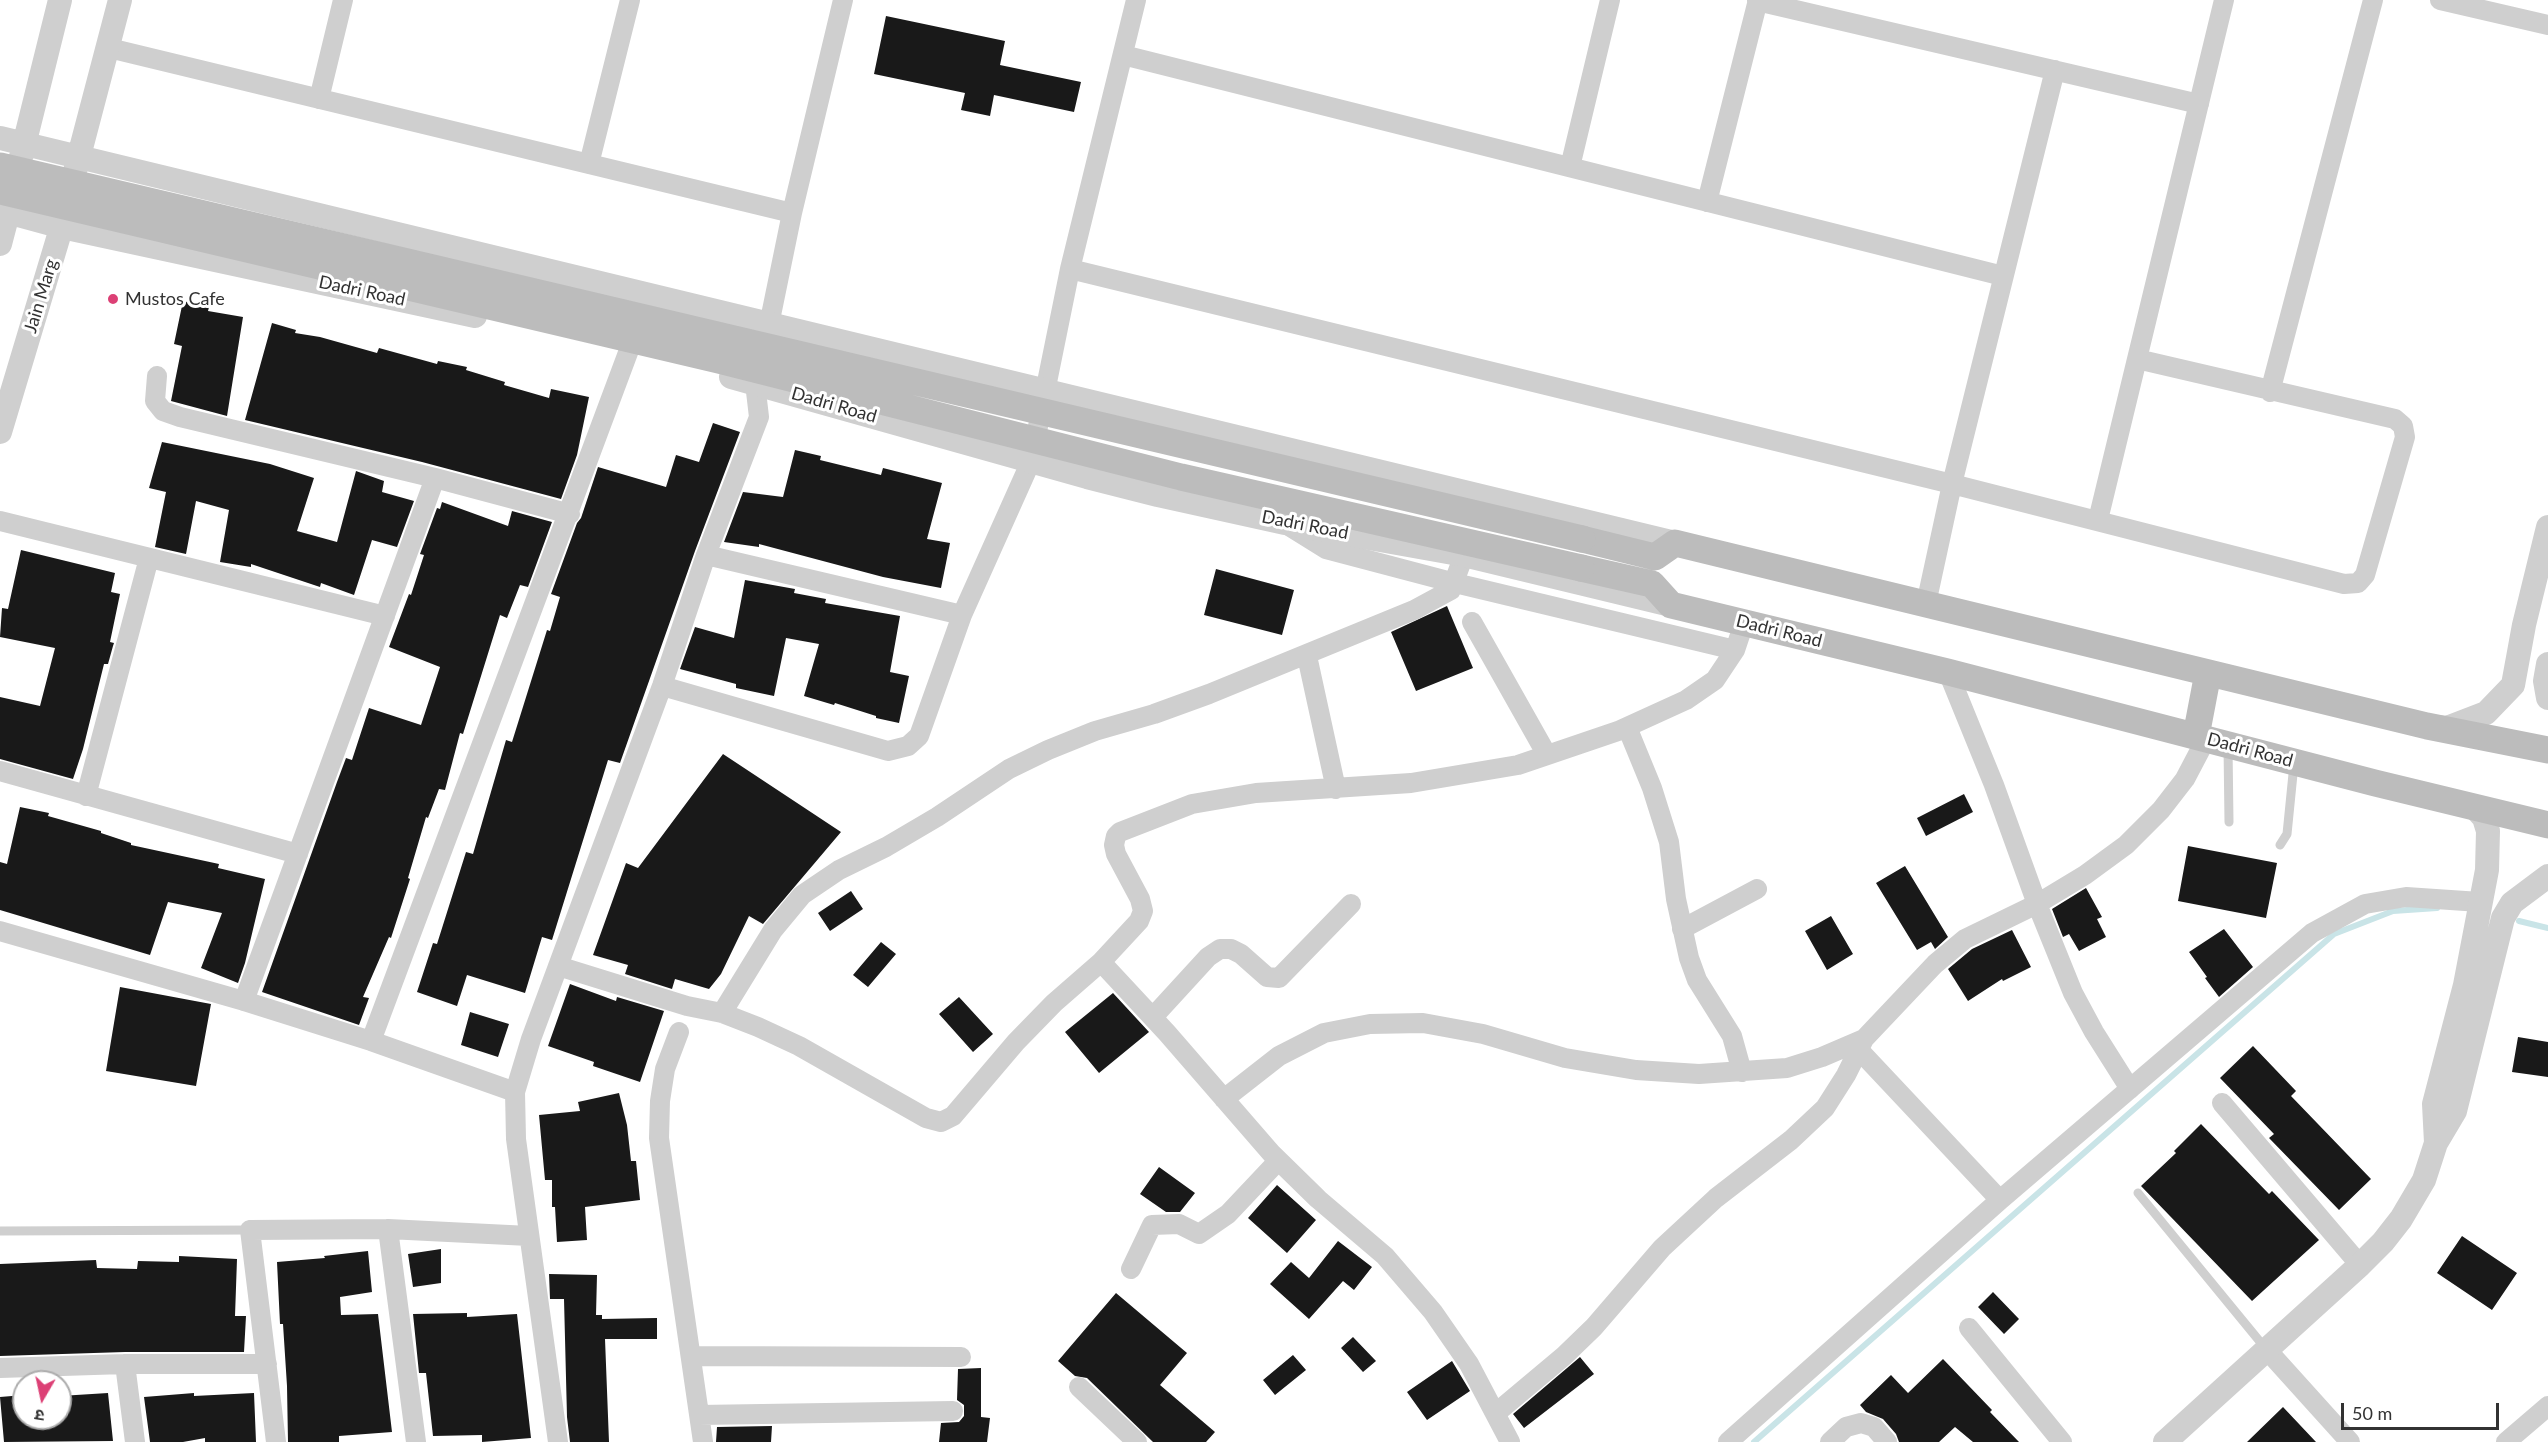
<!DOCTYPE html>
<meta charset="utf-8">
<style>
body{margin:0}
#map{position:relative;width:2548px;height:1442px;overflow:hidden;background:#fff;font-family:Lato,"Noto Sans Devanagari",sans-serif}
canvas{display:block}
.north{position:absolute;left:12px;top:1370px;width:60px;height:60px;box-sizing:border-box;background:#fff;border:2px solid #adadad;border-radius:50%;rotate:189deg;font-size:16px;font-weight:700;line-height:24px;text-align:center;color:#323232}
.north::after{content:'';display:block;margin:auto;width:21px;height:27px;background:#dc4075;clip-path:polygon(50% 0,100% 100%,50% 72%,0 100%)}
.scale{position:absolute;left:2341px;top:1403px;width:158px;height:27px;box-sizing:border-box;border:3px solid #323232;border-top:0;padding-left:8px;font-size:18px;line-height:21px;white-space:nowrap;color:#323232;-webkit-text-stroke:4px #fff;paint-order:stroke}
</style>
<div id="map">
<canvas width="2548" height="1442"></canvas>
<div class="north">उ</div>
<div class="scale">50 m</div>
</div>
<script>
const c = document.querySelector('canvas').getContext('2d');
c.lineJoin = 'round';
function poly(rows) {
  const path = new Path2D();
  for (const r of rows) {
    path.moveTo(r[0], r[1]);
    for (let i = 2; i < r.length; i += 2) path.lineTo(r[i], r[i + 1]);
  }
  return path;
}
function strokePath(path, color, width, dash) {
  c.strokeStyle = color;
  c.lineWidth = width;
  c.lineCap = dash ? 'butt' : 'round';
  c.setLineDash(dash || []);
  c.stroke(path);
}
function paint(path, color) {
  c.fillStyle = color;
  c.fill(path, 'evenodd');
}
function drawText(font, color, halo, rows, align = 'center') {
  c.font = font + ' Lato,sans-serif';
  c.lineWidth = 6;
  c.setLineDash([]);
  c.textBaseline = 'middle';
  c.strokeStyle = halo;
  c.fillStyle = color;
  for (const [text, x, y, turn = 0] of rows) {
    c.save();
    c.translate(x, y);
    c.rotate((+turn || 0) * Math.PI / 180);
    c.textAlign = isNaN(turn) ? turn : align;
    if (halo) c.strokeText(text, 0, 0);
    c.fillText(text, 0, 0);
    c.restore();
  }
}
strokePath(poly([
 [2519,921,2548,928],
 [1754,1442,2334,934,2393,911,2437,908]
]), '#c9e4e7', 6);
paint(poly([
 [886,16,1005,41,1000,65,1081,82,1074,112,994,95,990,116,961,110,965,93,874,74],
 [183,301,209,307,208,311,243,317,227,416,171,401,182,346,174,344],
 [272,323,296,330,295,333,320,337,377,353,379,348,437,364,438,361,467,367,466,370,505,382,504,385,549,398,551,389,589,397,577,455,561,499,422,462,245,420],
 [713,423,740,432,695,551,620,763,608,760,552,940,542,937,525,993,467,975,457,1006,417,992,433,943,437,944,466,852,473,854,506,740,512,742,547,630,550,631,560,597,551,594,577,523,581,518,598,467,666,487,676,455,699,462],
 [162,442,270,464,314,478,297,531,337,542,356,471,384,481,382,492,414,501,397,547,372,540,354,595,321,583,320,587,251,564,251,567,220,562,229,510,196,501,186,554,155,547,166,492,149,488],
 [795,450,821,456,820,460,881,475,883,468,942,483,927,539,950,543,941,588,883,577,759,544,759,547,724,542,743,492,783,497],
 [442,502,508,526,512,511,552,522,528,587,520,585,507,618,500,615,463,734,460,733,445,790,439,789,428,818,426,817,408,878,410,879,391,938,389,937,363,997,369,998,359,1025,262,992,337,782,346,758,352,760,369,708,421,725,440,667,389,647,409,594,411,595,424,555,420,554,437,508,440,509],
 [21,550,115,573,111,592,120,594,110,642,114,643,113,646,108,664,104,664,83,749,73,779,0,759,0,697,40,706,55,648,0,637,2,608,8,609],
 [1216,569,1294,590,1282,635,1204,615],
 [745,580,795,589,794,593,826,599,825,603,900,616,890,672,909,676,899,723,876,718,876,716,835,703,834,705,804,696,819,644,786,638,774,696,736,688,736,684,680,669,695,627,734,638],
 [1447,606,1473,668,1416,691,1391,632],
 [723,754,841,832,763,924,749,916,721,974,709,989,675,979,672,989,625,974,628,965,593,955,626,863,638,868],
 [1964,794,1973,812,1926,836,1917,818],
 [20,807,49,813,48,816,101,831,101,833,131,843,131,845,219,864,218,868,265,879,245,963,238,983,201,968,222,913,168,902,150,955,0,910,0,862,7,864],
 [2188,846,2277,863,2266,918,2178,901],
 [1905,866,1948,937,1935,949,1931,942,1917,950,1876,883],
 [2086,888,2102,917,2097,919,2106,937,2079,951,2069,934,2063,937,2052,909],
 [851,891,863,909,830,931,818,913],
 [1831,916,1853,954,1827,970,1805,931],
 [2224,929,2253,967,2219,997,2205,978,2207,977,2189,952],
 [2012,930,2031,967,2003,981,2002,979,1968,1001,1948,969,1972,949],
 [881,942,896,954,868,987,853,975],
 [570,984,616,1001,617,997,664,1011,640,1082,593,1066,594,1062,548,1046],
 [120,987,211,1004,196,1086,106,1071],
 [1113,993,1149,1032,1099,1073,1065,1032],
 [959,997,993,1034,973,1052,939,1014],
 [470,1012,509,1024,498,1057,461,1045],
 [2518,1037,2548,1042,2548,1077,2512,1072],
 [2253,1046,2296,1091,2291,1096,2371,1179,2339,1210,2269,1138,2274,1134,2220,1078],
 [619,1093,627,1125,631,1161,636,1161,640,1200,585,1207,587,1240,557,1242,555,1207,552,1207,552,1180,545,1180,539,1115,580,1111,578,1102],
 [2201,1124,2269,1194,2272,1191,2319,1240,2252,1301,2141,1186,2176,1153,2174,1151],
 [1159,1167,1195,1193,1180,1212,1166,1212,1140,1194],
 [1277,1185,1316,1220,1287,1253,1248,1218],
 [2462,1236,2517,1273,2492,1310,2437,1273],
 [1338,1241,1372,1267,1354,1290,1343,1281,1309,1319,1270,1284,1291,1262,1309,1278],
 [441,1249,441,1283,413,1287,408,1254],
 [368,1251,372,1292,340,1297,341,1315,378,1314,392,1432,339,1436,339,1442,288,1442,287,1386,283,1324,280,1324,277,1262,325,1258,324,1256],
 [179,1256,237,1259,235,1316,246,1316,244,1352,125,1352,0,1356,0,1264,96,1260,97,1268,137,1269,138,1261,179,1262],
 [549,1274,597,1275,596,1315,602,1315,602,1319,657,1318,657,1339,605,1339,609,1442,570,1442,567,1417,564,1299,550,1299],
 [1993,1292,2019,1319,2004,1334,1978,1307],
 [1116,1293,1187,1353,1160,1385,1215,1432,1206,1442,1153,1442,1087,1378,1075,1376,1058,1361],
 [467,1313,467,1317,517,1314,531,1438,482,1442,482,1435,433,1436,426,1373,419,1373,413,1314],
 [1353,1337,1376,1361,1363,1372,1341,1348],
 [1293,1355,1306,1370,1275,1395,1263,1380],
 [1580,1357,1594,1374,1524,1428,1513,1414],
 [1943,1359,1992,1410,1990,1412,2019,1442,1973,1442,1955,1427,1939,1442,1899,1442,1896,1434,1883,1419,1866,1412,1860,1405,1891,1375,1908,1393],
 [1452,1361,1470,1391,1427,1420,1407,1392],
 [981,1368,981,1417,990,1418,987,1442,939,1442,941,1423,959,1422,964,1416,964,1405,957,1400,958,1369],
 [108,1393,113,1441,4,1442,0,1397,24,1395,24,1418,61,1418,60,1396],
 [194,1393,194,1396,254,1393,256,1442,205,1442,205,1438,183,1442,150,1442,144,1397],
 [2283,1407,2316,1442,2247,1442],
 [772,1426,771,1442,716,1442,717,1427]
]), '#191919');
strokePath(poly([
 [2228,746,2229,822],
 [2280,845,2287,834,2294,764],
 [2138,1193,2266,1349],
 [0,1231,250,1230]
]), '#cfcfcf', 9);
strokePath(poly([
 [2440,0,2548,25],
 [1757,1,2199,104],
 [109,48,792,213],
 [1123,55,2003,276],
 [319,99,343,0],
 [589,164,630,0],
 [1570,167,1610,0],
 [1707,202,1758,0],
 [1070,269,1952,484,2344,584,2358,583,2365,575,2405,437,2403,426,2395,419,2137,359],
 [769,325,792,213,843,0],
 [157,376,155,401,163,411,180,417,435,478,570,514],
 [2270,392,2373,0],
 [2098,520,2224,0],
 [0,521,385,616],
 [1289,526,1326,549,1455,583,1735,650],
 [1926,604,1952,484,2055,70],
 [962,615,1031,461,1070,269,1136,0],
 [1472,622,1547,755],
 [1307,656,1336,789],
 [662,686,888,751,908,746,919,736,962,615,706,555],
 [1627,727,1652,788,1669,842,1676,899,1689,958,1697,980,1732,1036,1742,1072],
 [0,771,298,854],
 [86,796,149,558],
 [1682,929,1757,889],
 [0,931,244,1001,371,1041,515,1092],
 [558,966,687,1006,722,1013,758,1027,799,1046,926,1118,941,1122,953,1116,1016,1042,1054,1003,1101,962],
 [244,1001,435,478],
 [722,1013,773,930,802,895,839,870,886,847,937,817,1009,769,1048,750,1095,731,1154,714,1209,694,1414,610,1451,590,1464,555],
 [1153,1017,1208,957,1220,949,1231,949,1241,954,1267,977,1279,978,1351,904],
 [679,1032,665,1069,660,1101,659,1138,703,1442],
 [371,1041,629,350],
 [1859,1050,2000,1200],
 [2130,1089,2094,1032,2073,993,2037,904,2085,875,2126,845,2161,810,2185,779,2206,739],
 [1224,1099,1279,1056,1324,1033,1370,1024,1423,1023,1483,1034,1565,1058,1636,1070,1699,1074,1787,1068,1822,1057,1864,1039,1935,964,1965,939,2037,904,1994,785,1948,672],
 [2222,1103,2360,1265],
 [388,1229,416,1442],
 [1131,1269,1152,1225,1179,1224,1199,1234,1228,1214,1278,1161],
 [1969,1328,2062,1442],
 [2267,1350,2350,1442],
 [692,1356,961,1357],
 [125,1364,135,1442],
 [0,1368,125,1364,267,1364],
 [1079,1387,1137,1442],
 [1496,1413,1564,1356,1594,1327,1662,1248,1716,1198,1791,1140,1825,1108,1846,1075,1864,1039],
 [699,1415,953,1411],
 [276,1442,250,1230,388,1229,529,1236],
 [558,1442,516,1139,515,1092,531,1039,662,686,706,555,759,417,755,383],
 [1510,1442,1469,1364,1433,1312,1385,1256,1318,1199,1272,1154,1167,1033,1101,962,1139,921,1143,911,1140,899,1116,854,1114,845,1116,836,1120,832,1192,804,1256,793,1411,783,1518,765,1618,731,1686,700,1715,680,1735,650,1744,623],
 [1728,1442,2000,1200,2312,933,2365,904,2406,897,2480,902],
 [1830,1442,1846,1427,1861,1423,1874,1427,1887,1442],
 [2506,1442,2548,1406]
]), '#cfcfcf', 20);
strokePath(poly([
 [0,138,1675,543],
 [20,161,60,0],
 [74,175,120,0],
 [0,210,62,227,475,316],
 [0,244,12,198],
 [731,377,1087,477,1158,495,1285,523,1464,555,1671,605],
 [0,432,66,212],
 [2548,664,2545,681,2548,698],
 [2435,727,2447,728,2486,713,2513,685,2524,625,2548,527],
 [2436,1143,2434,1104,2465,985,2487,870,2488,831,2484,818,2473,806],
 [2165,1442,2360,1265,2383,1242,2401,1219,2424,1180,2436,1143,2455,1111,2503,918,2512,903,2548,876]
]), '#cfcfcf', 24);
strokePath(poly([
 [1582,539,1655,557,1675,543,2427,726,2548,750],
 [1581,568,1652,584,1671,605,1948,672,2375,783,2548,825],
 [2196,736,2208,673]
]), '#bcbcbc', 27);
strokePath(poly([
 [0,166,1582,539],
 [0,191,719,360,1181,477,1581,568]
]), '#bcbcbc', 27);
for (const [x, y, r, color] of [
 [113,299,6,"#dc4075"]
]) {
  const dot = new Path2D();
  dot.arc(x, y, r, 0, 2 * Math.PI);
  c.fillStyle = color;
  c.fill(dot);
  strokePath(dot, '#fff', 2);
}
drawText('18px', '#323232', '#fff', [
 ["Dadri Road",362,291,12],
 ["Jain Marg",41,296,-73],
 ["Dadri Road",834,405,16],
 ["Dadri Road",1305,525,11],
 ["Dadri Road",1779,631,14],
 ["Dadri Road",2250,750,15]
]);
drawText('18px', '#323232', '#fff', [
 ["Mustos Cafe",125,299]
], 'left');
</script>
